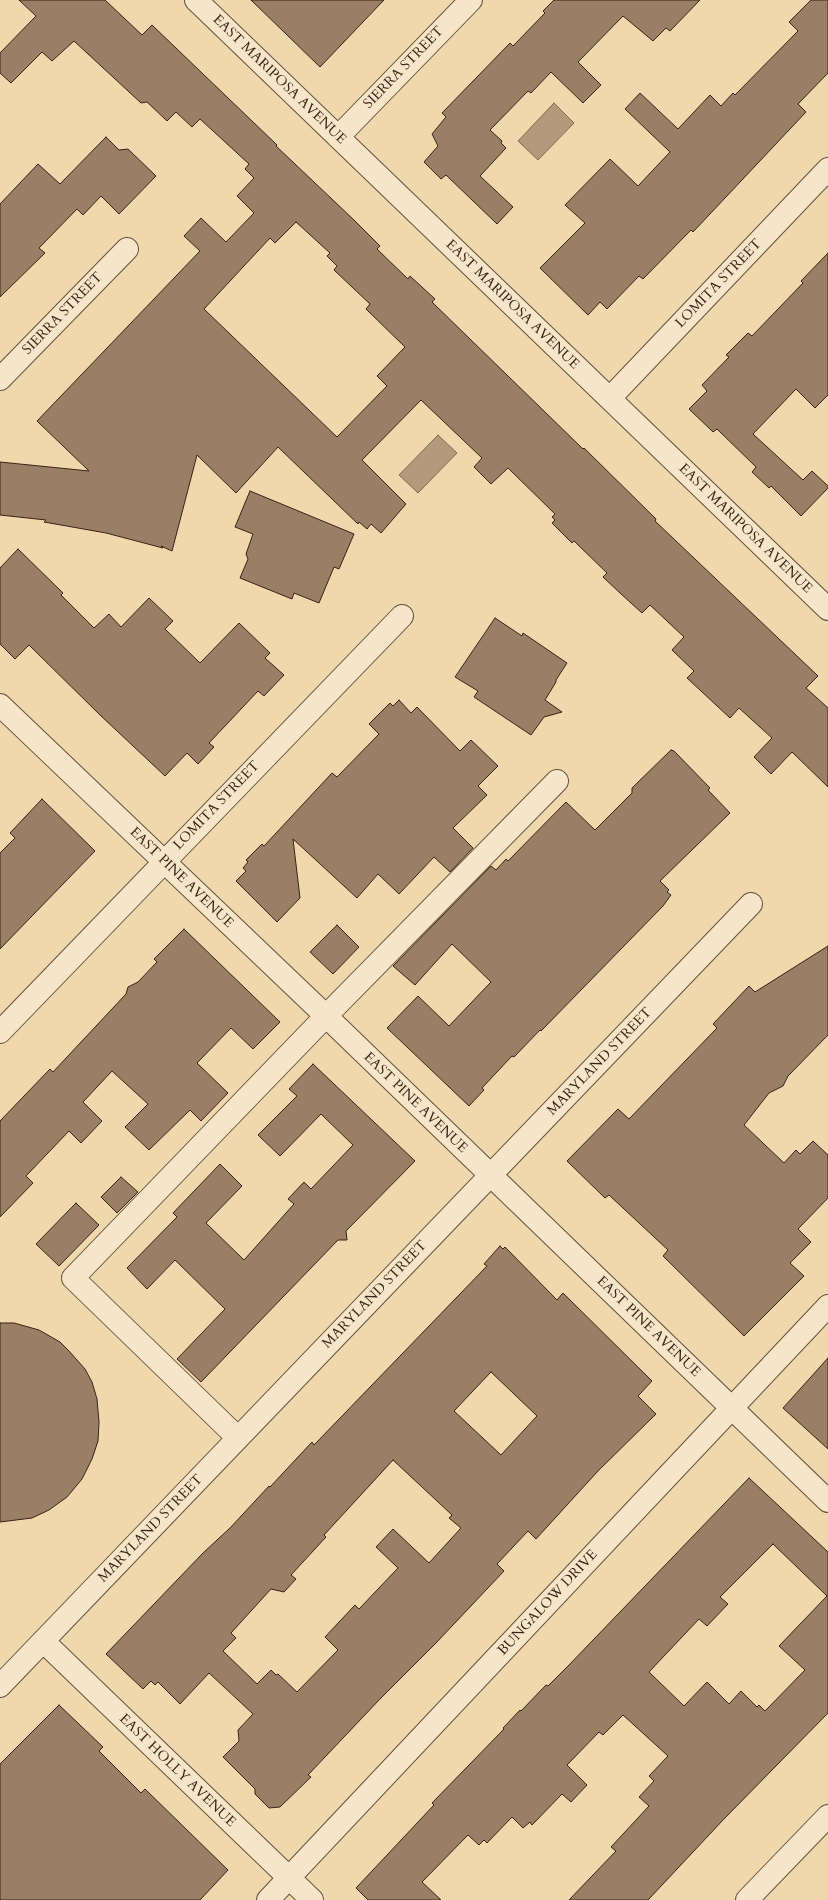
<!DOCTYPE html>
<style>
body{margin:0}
canvas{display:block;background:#f0d8ad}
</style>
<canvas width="828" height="1900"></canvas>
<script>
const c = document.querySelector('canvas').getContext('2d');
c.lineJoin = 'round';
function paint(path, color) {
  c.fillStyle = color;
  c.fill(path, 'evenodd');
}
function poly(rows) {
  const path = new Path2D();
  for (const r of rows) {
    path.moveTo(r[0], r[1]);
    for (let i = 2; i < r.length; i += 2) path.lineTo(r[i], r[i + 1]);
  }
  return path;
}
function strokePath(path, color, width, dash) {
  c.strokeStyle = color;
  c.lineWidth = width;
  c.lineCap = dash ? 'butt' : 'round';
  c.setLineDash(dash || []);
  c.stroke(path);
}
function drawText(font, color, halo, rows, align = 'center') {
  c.font = font + ' Cardo,serif';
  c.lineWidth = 3;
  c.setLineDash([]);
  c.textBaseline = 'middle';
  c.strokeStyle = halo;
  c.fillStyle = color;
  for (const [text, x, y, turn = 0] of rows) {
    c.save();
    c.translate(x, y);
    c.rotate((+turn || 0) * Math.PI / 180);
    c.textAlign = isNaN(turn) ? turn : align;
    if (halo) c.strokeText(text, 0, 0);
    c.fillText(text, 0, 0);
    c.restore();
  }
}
const water = poly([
 [554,103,574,123,538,160,518,141,554,103],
 [438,435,457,453,418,493,399,475,438,435]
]);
paint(water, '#b29a7a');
strokePath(water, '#826a52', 1);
const building = poly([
 [19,0,105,0,142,35,152,25,277,145,276,146,354,220,380,246,377,249,408,279,410,276,435,299,432,302,583,449,584,448,656,519,655,521,818,676,806,688,828,708,828,787,792,752,771,774,754,757,772,738,739,708,730,718,687,678,694,671,672,650,684,637,650,605,642,613,620,593,603,577,607,573,574,541,572,543,552,523,555,520,552,517,555,514,508,468,491,484,474,467,482,458,421,400,362,460,406,504,381,533,371,524,367,529,359,522,358,524,278,447,236,493,197,455,172,551,161,546,163,548,106,533,44,522,46,520,0,515,0,462,89,471,37,421,200,251,184,236,201,218,226,242,254,213,237,196,254,178,245,169,249,164,200,119,192,127,176,112,167,121,147,102,141,103,74,41,52,61,42,52,11,83,0,73,0,53,36,16,19,0],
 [296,222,330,253,327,256,337,266,334,270,370,304,366,309,405,347,377,376,387,386,337,437,204,309,270,238,275,243,296,222],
 [251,0,384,0,320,67,251,0],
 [554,0,700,0,670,31,666,28,653,41,623,16,578,62,601,85,583,103,551,72,531,93,528,91,490,130,502,141,501,143,506,148,480,176,513,207,497,224,446,175,441,179,424,162,438,146,432,134,446,117,442,113,510,43,513,46,545,13,543,11,554,0],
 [811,0,828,0,828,73,798,104,806,112,693,232,691,230,643,279,639,276,607,309,600,302,588,315,540,268,585,223,565,205,610,159,638,186,670,152,625,109,640,93,678,129,710,95,721,106,733,93,735,95,798,31,789,22,811,0],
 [106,137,119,150,128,149,156,176,119,214,101,196,83,215,77,209,39,248,45,253,0,297,0,204,38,164,60,184,106,137],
 [828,253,828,395,815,408,796,389,753,434,803,480,812,471,828,486,828,488,801,516,771,486,769,488,752,472,756,467,717,429,713,432,689,409,707,391,702,385,729,357,726,355,748,333,752,336,803,283,801,281,828,253],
 [250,491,354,534,339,569,334,567,319,603,294,593,292,599,240,578,248,559,246,554,253,534,235,527,250,491],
 [18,549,63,593,61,595,94,628,109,614,121,627,149,598,173,621,165,629,200,663,239,623,270,653,265,658,284,675,264,696,258,691,209,743,214,747,198,764,187,753,165,776,100,715,29,645,15,659,0,644,0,568,18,549],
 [495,618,522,636,523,633,567,663,556,680,556,682,545,700,562,712,544,717,531,735,474,697,478,691,455,677,495,618],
 [399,700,411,713,417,707,460,751,471,740,498,766,478,786,487,795,453,828,473,848,450,872,434,857,399,894,378,874,357,898,293,839,300,898,277,922,236,881,246,871,243,868,248,862,246,860,262,844,264,846,332,773,337,777,379,734,369,724,390,703,393,706,399,700],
 [671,750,674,751,710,788,708,790,730,813,660,881,669,890,667,892,671,895,663,906,541,1031,540,1030,514,1057,512,1056,482,1088,484,1090,469,1106,387,1028,418,996,449,1026,491,982,452,944,415,985,393,966,491,866,496,870,506,859,508,861,566,802,595,830,632,793,632,788,671,750],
 [42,799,95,851,0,949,0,853,15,838,10,833,42,799],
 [337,925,359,947,333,974,310,952,337,925],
 [184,929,280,1022,253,1049,231,1028,197,1063,228,1093,201,1121,190,1110,149,1150,125,1127,148,1104,112,1071,83,1102,102,1121,81,1143,69,1131,26,1176,33,1183,0,1217,0,1121,50,1069,53,1072,126,994,128,987,138,982,157,962,154,959,184,929],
 [828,946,828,1035,788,1076,783,1086,769,1093,744,1125,784,1163,796,1150,800,1154,813,1141,828,1155,828,1198,798,1229,811,1242,790,1263,804,1276,744,1336,663,1256,668,1250,609,1195,605,1198,567,1161,618,1109,629,1119,717,1028,713,1024,749,986,755,992,828,946],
 [313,1064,415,1161,346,1231,347,1240,338,1240,201,1382,177,1359,225,1309,175,1260,147,1289,127,1268,177,1217,173,1213,220,1164,242,1186,206,1223,244,1260,294,1204,288,1199,304,1182,311,1189,353,1145,321,1114,280,1156,258,1135,297,1096,289,1089,313,1064],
 [121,1177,138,1192,117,1213,101,1197,121,1177],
 [76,1203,99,1225,59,1266,36,1244,76,1203],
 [500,1246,503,1249,505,1247,557,1300,563,1293,652,1381,638,1396,656,1414,598,1471,536,1539,528,1531,497,1564,504,1571,436,1643,380,1699,308,1775,311,1777,280,1807,269,1808,255,1794,255,1789,223,1757,239,1741,238,1730,253,1714,209,1673,180,1704,158,1682,155,1685,151,1681,143,1689,106,1654,203,1553,230,1528,269,1486,270,1487,312,1442,314,1445,487,1266,484,1264,500,1246],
 [491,1372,537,1416,501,1455,454,1411,491,1372],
 [393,1460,452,1515,449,1518,461,1528,429,1563,393,1529,376,1547,398,1568,359,1609,355,1605,325,1637,338,1650,297,1692,278,1674,276,1675,271,1670,257,1684,223,1651,236,1638,231,1633,271,1589,284,1592,296,1579,291,1575,326,1537,324,1535,393,1460],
 [0,1323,14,1323,39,1330,60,1342,69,1351,85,1369,92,1382,97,1399,99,1422,98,1441,92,1459,82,1479,67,1497,49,1510,32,1518,0,1522,0,1323],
 [828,1358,828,1449,783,1408,828,1358],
 [749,1478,828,1552,828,1713,723,1820,648,1900,569,1900,616,1851,611,1847,649,1806,639,1797,654,1781,649,1776,668,1756,623,1715,603,1735,599,1732,567,1765,587,1785,571,1802,562,1794,532,1825,530,1822,523,1828,512,1817,487,1843,484,1840,479,1845,468,1835,422,1882,441,1900,368,1900,356,1888,434,1805,432,1803,504,1729,503,1728,520,1710,521,1711,546,1685,548,1686,569,1665,749,1478],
 [773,1544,827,1596,779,1646,805,1670,765,1711,759,1705,757,1707,741,1691,729,1704,707,1682,684,1706,649,1672,699,1619,707,1626,728,1604,720,1597,773,1544],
 [59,1705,103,1747,99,1751,141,1793,145,1789,228,1870,200,1900,0,1900,0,1764,59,1705]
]);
paint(building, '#998065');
strokePath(building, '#3b2117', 1);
const minor = poly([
 [196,0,828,609],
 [338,137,471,0],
 [0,379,127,249],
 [610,398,828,169],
 [0,705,326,1016,828,1501],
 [0,1032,402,616],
 [238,1438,73,1278,326,1016,557,781],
 [43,1641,312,1900],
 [0,1686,751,904],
 [268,1900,828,1306],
 [747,1900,828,1816]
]);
strokePath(minor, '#684f3c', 24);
strokePath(minor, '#f5e6ca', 22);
drawText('14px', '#3b2117', '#f5e6ca', [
 ["SIERRA STREET",404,68,-46],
 ["EAST MARIPOSA AVENUE",279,80,44],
 ["LOMITA STREET",719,284,-46],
 ["EAST MARIPOSA AVENUE",512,305,44],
 ["SIERRA STREET",63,314,-46],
 ["EAST MARIPOSA AVENUE",745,529,44],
 ["LOMITA STREET",217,806,-46],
 ["EAST PINE AVENUE",181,878,44],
 ["MARYLAND STREET",600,1062,-46],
 ["EAST PINE AVENUE",415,1103,44],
 ["MARYLAND STREET",375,1295,-46],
 ["EAST PINE AVENUE",648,1327,44],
 ["MARYLAND STREET",151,1529,-46],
 ["BUNGALOW DRIVE",548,1603,-47],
 ["EAST HOLLY AVENUE",177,1771,44]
]);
</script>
